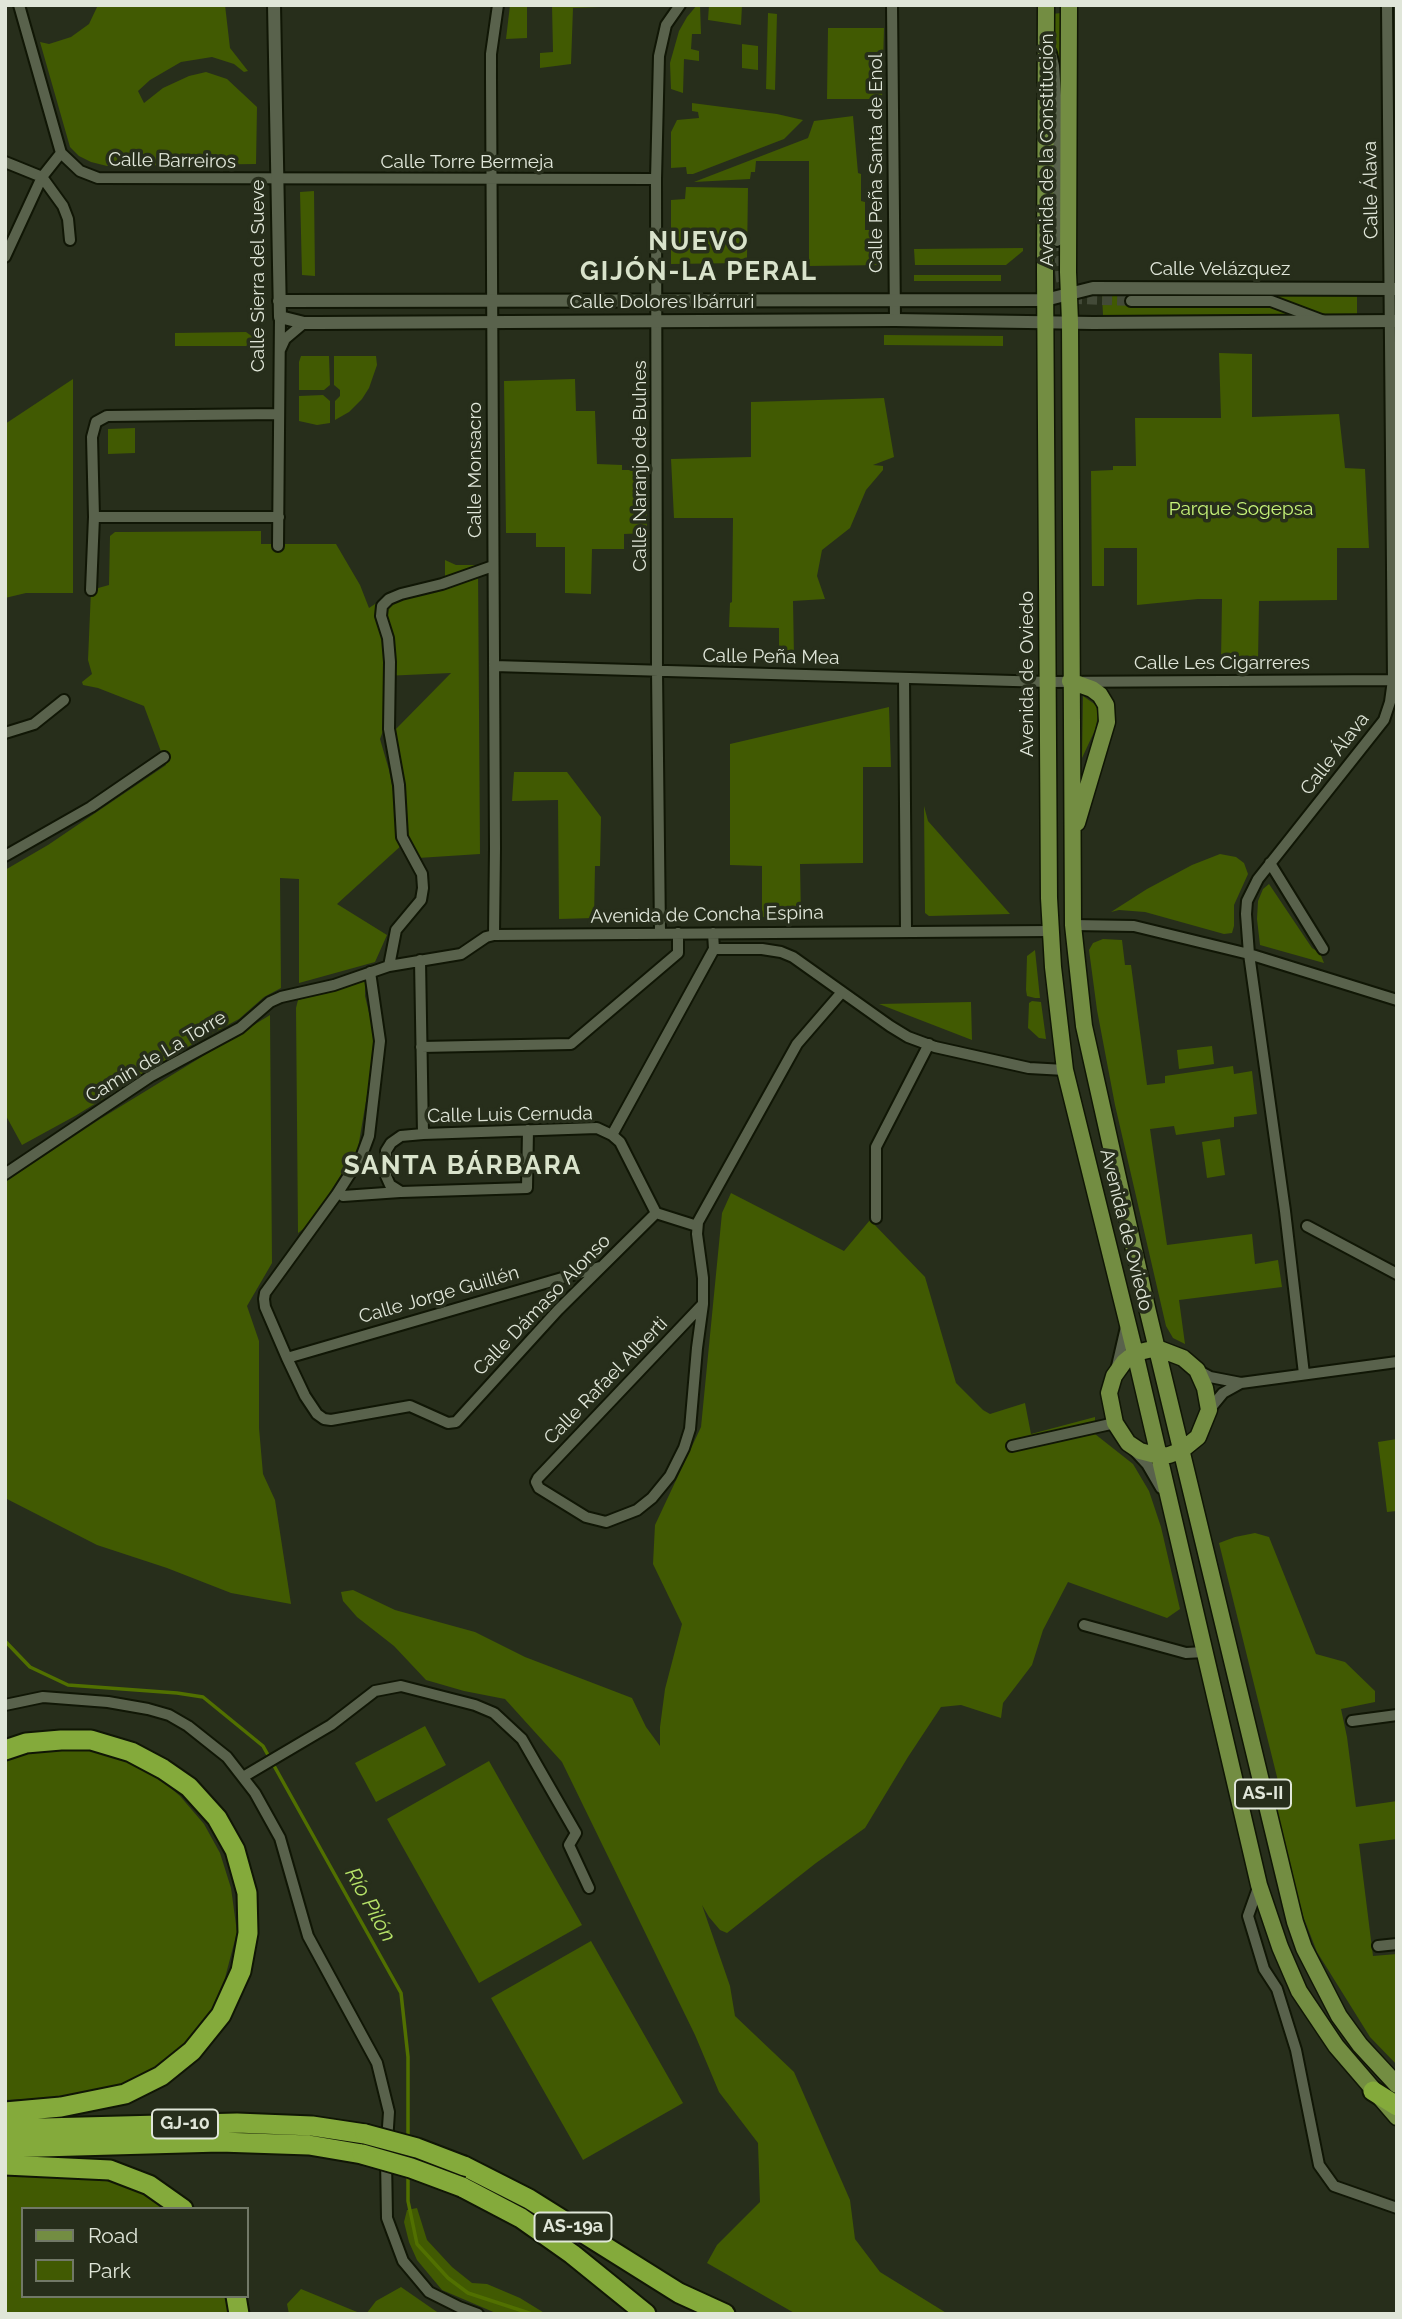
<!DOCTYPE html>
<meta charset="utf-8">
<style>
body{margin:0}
#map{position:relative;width:1402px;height:2319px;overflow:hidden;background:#272e1b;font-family:Raleway,sans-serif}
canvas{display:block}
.frame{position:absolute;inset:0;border:7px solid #e0e6d9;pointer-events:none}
.legend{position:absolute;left:21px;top:2207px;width:228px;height:91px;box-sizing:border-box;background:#272e1b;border:2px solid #717867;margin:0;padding:9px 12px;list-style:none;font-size:21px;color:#e0e6d9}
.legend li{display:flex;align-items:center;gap:14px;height:35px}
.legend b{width:35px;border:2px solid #717867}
</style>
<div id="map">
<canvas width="1402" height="2319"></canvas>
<div class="frame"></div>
<ul class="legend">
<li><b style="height:9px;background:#738d42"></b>Road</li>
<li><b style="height:19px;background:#415a02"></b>Park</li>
</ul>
</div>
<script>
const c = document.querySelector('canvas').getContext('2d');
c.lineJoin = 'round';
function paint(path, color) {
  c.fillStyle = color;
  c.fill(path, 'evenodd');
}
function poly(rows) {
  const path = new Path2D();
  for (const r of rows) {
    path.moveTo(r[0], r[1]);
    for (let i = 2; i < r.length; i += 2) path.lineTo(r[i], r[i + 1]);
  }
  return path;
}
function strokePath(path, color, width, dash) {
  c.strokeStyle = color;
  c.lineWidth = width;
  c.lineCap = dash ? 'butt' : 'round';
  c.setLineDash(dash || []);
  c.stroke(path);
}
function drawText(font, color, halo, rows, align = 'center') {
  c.font = font + ' Raleway,sans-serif';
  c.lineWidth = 7;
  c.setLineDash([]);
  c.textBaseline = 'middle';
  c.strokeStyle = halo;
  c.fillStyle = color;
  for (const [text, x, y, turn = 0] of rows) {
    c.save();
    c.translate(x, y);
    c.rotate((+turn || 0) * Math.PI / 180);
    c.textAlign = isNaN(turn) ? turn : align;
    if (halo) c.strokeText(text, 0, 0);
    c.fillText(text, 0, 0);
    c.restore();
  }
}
paint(poly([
 [98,5,225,5,230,48,248,71,244,72,234,64,212,57,181,62,150,80,138,91,144,103,163,88,189,76,206,72,227,79,257,107,256,164,107,166,91,162,79,156,70,147,40,42,49,44,71,37,89,24],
 [510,5,527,5,527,38,506,39],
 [552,5,627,5,627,6,573,8,571,64,540,68,540,53,553,52],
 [697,5,700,5,701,34,692,34,691,49,699,51,699,61,684,59,683,93,671,89,670,63,679,31,687,17],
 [709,5,742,5,741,25,708,20],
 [768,13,777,14,775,90,766,89],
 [1061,13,1062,83,1059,83,1052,34,1052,14],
 [828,28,884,28,882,99,827,99],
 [742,44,758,46,758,70,742,68],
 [692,103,777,114,803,120,784,139,693,174,687,174,686,167,671,168,671,132,677,120,699,118,698,112,692,111],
 [853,116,858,173,861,174,861,201,865,202,865,230,883,230,883,265,809,266,809,161,756,161,755,172,751,172,750,179,694,182,808,138,814,121],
 [686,187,748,188,747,258,741,259,741,263,671,264,671,200,685,199],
 [314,191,315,276,302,275,300,192],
 [1023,248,1023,251,1006,265,915,265,914,249],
 [914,275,1001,275,1001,281,914,281],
 [1270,295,1357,296,1357,314,1322,315,1289,302,1270,298],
 [1102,296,1129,296,1130,305,1267,305,1292,315,1103,315],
 [246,332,257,340,257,346,175,346,175,333],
 [884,335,1003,336,1003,346,884,345],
 [1219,353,1252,354,1252,417,1339,414,1345,468,1365,469,1369,548,1337,548,1337,600,1259,601,1258,662,1221,661,1222,599,1198,599,1137,605,1137,548,1104,548,1104,586,1092,586,1091,471,1113,470,1113,466,1136,466,1135,418,1221,418],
 [301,356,329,356,330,385,324,390,299,390,299,362],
 [334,356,376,356,377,365,369,388,362,399,349,412,335,420,335,401,340,396,340,390,334,385],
 [73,379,73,593,26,593,5,598,5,424],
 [575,379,576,411,595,411,597,464,622,465,622,470,646,470,647,533,624,534,624,549,592,549,591,594,565,593,565,547,536,547,536,533,506,533,504,381],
 [323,395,330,401,330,423,317,425,299,421,299,396],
 [884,398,894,457,873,465,883,466,883,470,866,490,850,528,822,550,817,576,825,599,793,601,794,657,779,658,779,628,729,627,730,603,732,602,733,518,674,518,671,459,751,457,751,402],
 [135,428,135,453,108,454,108,429],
 [261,531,261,544,336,544,360,585,369,608,396,590,445,577,445,560,456,565,478,565,480,854,418,858,405,831,405,804,395,730,451,673,384,676,383,731,380,739,389,770,403,844,337,904,387,935,375,962,299,983,299,879,280,878,281,988,264,997,239,1019,196,1042,75,1116,22,1145,5,1114,5,870,48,845,166,765,144,706,98,688,83,685,82,682,92,674,88,660,91,590,109,585,110,536,115,532,125,532],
 [1083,696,1096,705,1098,716,1095,730,1082,758],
 [889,707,891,767,863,767,863,863,800,864,801,917,762,917,762,866,730,865,730,744],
 [514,772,567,772,601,817,600,866,595,866,594,918,559,919,558,800,512,801],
 [924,806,928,821,1010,914,929,916,925,913],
 [1220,854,1236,857,1244,863,1248,874,1234,905,1234,926,1232,933,1224,934,1145,912,1119,910,1111,912,1147,889,1192,865],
 [1269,884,1312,948,1320,953,1324,963,1260,945,1257,919,1258,901,1263,889],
 [1103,939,1122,940,1125,965,1131,965,1147,1085,1165,1083,1165,1076,1233,1066,1234,1074,1252,1071,1257,1114,1234,1117,1234,1127,1176,1135,1174,1126,1150,1129,1167,1245,1252,1234,1255,1264,1278,1260,1282,1287,1179,1300,1185,1344,1173,1338,1166,1326,1115,1105,1097,1010,1089,950,1093,943],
 [1035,950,1040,998,1035,998,1027,996,1026,990,1027,956],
 [365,981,365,996,376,1042,358,1148,310,1224,298,1233,296,1008,298,1000],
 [1032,1001,1041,1002,1046,1039,1039,1038,1028,1028,1029,1003],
 [971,1002,972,1040,879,1004],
 [270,1015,272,1263,247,1306,259,1341,259,1428,263,1474,275,1500,291,1604,231,1593,167,1568,97,1545,5,1498,5,1182,100,1119],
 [1212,1046,1214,1064,1179,1069,1177,1050],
 [1220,1139,1225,1175,1207,1178,1202,1142],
 [731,1193,844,1251,870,1220,925,1277,956,1383,983,1410,990,1414,1025,1403,1031,1434,1095,1417,1095,1434,1133,1464,1149,1491,1161,1527,1180,1609,1167,1618,1068,1582,1043,1630,1032,1665,1003,1703,1001,1718,961,1705,941,1707,908,1757,865,1828,816,1863,727,1933,720,1930,709,1917,702,1905,730,1986,735,2016,794,2072,850,2200,855,2239,880,2272,948,2314,796,2314,707,2263,717,2245,760,2202,758,2143,719,2092,695,2035,562,1762,505,1699,464,1691,426,1680,394,1646,357,1617,343,1601,341,1592,353,1590,395,1610,475,1632,525,1657,632,1698,646,1727,660,1746,660,1727,665,1689,682,1624,653,1564,655,1525,701,1427,722,1213],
 [1397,1439,1397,1511,1387,1512,1378,1442],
 [1255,1533,1269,1537,1316,1654,1345,1662,1375,1691,1375,1702,1341,1709,1347,1737,1356,1807,1397,1801,1397,1839,1359,1844,1373,1956,1397,1954,1397,2065,1370,2037,1317,1952,1303,1916,1293,1879,1269,1784,1278,1781,1219,1543,1235,1537],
 [425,1726,446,1765,376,1802,355,1763],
 [69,1746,112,1756,152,1772,180,1796,204,1824,220,1853,231,1888,237,1932,225,1978,209,2015,174,2055,137,2079,91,2096,5,2100,5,1757,18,1751],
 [489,1761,582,1925,479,1983,387,1819],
 [591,1941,683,2103,583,2160,491,1998],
 [5,2172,87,2177,130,2186,165,2209,23,2209,23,2296,229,2296,232,2314,5,2314],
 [417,2208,427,2240,452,2267,472,2283,487,2284,520,2298,546,2314,498,2314,442,2290,417,2260,409,2242,404,2222,407,2210],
 [401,2287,440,2314,366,2314,376,2301],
 [301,2289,362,2314,289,2314,287,2304]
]), '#415a02');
strokePath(poly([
 [5,1641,30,1667,68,1685,177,1693,203,1697,263,1746,401,1993,408,2057,408,2140],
 [408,2176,408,2201,417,2244,448,2278,468,2293,532,2314]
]), '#517000', 3.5);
strokePath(poly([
 [1057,241,1061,280,1066,291,1077,299,1131,301]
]), '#434a38', 10, [10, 5]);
const minor = poly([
 [19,5,61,153,80,171,98,178,656,179],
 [892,5,895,320],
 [1051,53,1054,66,1057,110,1057,241],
 [5,162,42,177,63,206,68,219,70,240],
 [5,257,42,177,61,153],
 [1131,301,1271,301,1324,321],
 [280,350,285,339,304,323],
 [94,517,279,517],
 [278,546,280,317],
 [91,590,94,517,92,437,96,422,107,416,278,414],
 [494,666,1048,682,1397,680],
 [904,678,906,931],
 [5,733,34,724,64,700],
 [5,856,91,807,164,757],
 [1270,863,1323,949],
 [1073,925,1134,926,1249,954,1397,1000],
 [660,933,657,671,656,179,659,56,666,25,680,5],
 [494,935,495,848,491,79,491,54,498,5],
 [714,949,762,949,781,952,793,957,890,1026,908,1037,935,1047,1029,1068,1065,1070],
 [420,960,423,1134],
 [389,966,396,930,421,900,423,888,422,874,402,837,399,785,389,729,390,662,388,638,381,616,382,606,389,599,401,594,442,584,493,566],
 [370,972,380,1041,369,1136,362,1155,337,1194,265,1293,264,1299,265,1307,287,1358,305,1396,317,1414,324,1419,331,1420,410,1406,448,1423,456,1422,558,1310,656,1213],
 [421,1047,571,1044,678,953,678,933],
 [528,1130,527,1188,401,1192,390,1185,386,1176,386,1151,391,1143,401,1136,423,1134,597,1128,612,1135,620,1142,656,1213,697,1226],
 [612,1135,714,949,713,933],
 [5,1174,151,1076,240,1028,270,1002,281,997,334,985,389,966,461,954,486,937,494,935,1051,931],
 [343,1196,400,1192],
 [876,1218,876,1147,929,1044],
 [1307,1226,1397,1274],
 [703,1304,538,1478,536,1482,539,1488,586,1517,606,1522,637,1510,652,1498,670,1476,684,1448,690,1429,697,1348,703,1304,703,1278,697,1234,698,1222,797,1044,842,992],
 [287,1358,600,1267],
 [1117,1366,1126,1327],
 [1197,1370,1210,1377,1241,1383,1397,1362],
 [1304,1374,1285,1211,1249,954,1246,914,1247,901,1258,879,1384,720,1390,702,1393,680,1387,5],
 [1209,1410,1223,1393,1241,1383],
 [1012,1446,1115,1423],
 [1134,1450,1147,1464,1161,1488],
 [1084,1625,1186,1653,1204,1652],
 [5,1705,43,1697,108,1702,148,1709,169,1715,188,1726,227,1757,255,1793,280,1838,308,1936,377,2063,389,2112,387,2142],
 [1352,1721,1397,1715],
 [243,1777,331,1725,375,1691,401,1686,475,1705,494,1713,522,1739,576,1833,569,1845,589,1888],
 [1259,1885,1248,1916,1264,1969,1277,1989,1296,2050,1319,2165,1334,2186,1397,2208],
 [1378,1946,1397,1944],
 [386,2158,387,2218,403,2261,429,2292,459,2307,478,2314]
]);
const tertiary = poly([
 [274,5,280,317,304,323,318,323,895,320,1093,323,1397,321],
 [279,301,1045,300,1093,288,1397,289]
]);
const primary = poly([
 [1046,5,1045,271,1049,898,1053,967,1065,1070,1135,1353,1259,1885,1280,1947,1299,1991,1336,2046,1397,2117],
 [1069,5,1068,272,1070,322,1073,925,1084,1026,1148,1312,1295,1922,1304,1948,1339,2016,1360,2045,1397,2085],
 [1070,681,1092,689,1100,695,1106,705,1107,722,1077,823],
 [1157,1348,1183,1358,1197,1370,1205,1388,1209,1410,1198,1437,1182,1450,1169,1455,1159,1456,1140,1451,1128,1443,1115,1423,1109,1393,1114,1376,1124,1362,1135,1353,1157,1348]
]);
const motorway = poly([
 [5,1750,26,1743,61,1740,91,1740,131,1752,163,1769,189,1787,217,1818,235,1850,247,1893,248,1933,241,1971,221,2015,192,2051,161,2076,125,2094,61,2107,5,2112],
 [1373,2091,1397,2106],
 [5,2129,237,2123,312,2126,365,2134],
 [5,2148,220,2142,309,2145,362,2154],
 [5,2165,110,2170,149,2185,183,2209],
 [464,2166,529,2199,679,2293,725,2314],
 [462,2187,521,2218,572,2254,646,2314],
 [236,2296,239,2314]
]);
strokePath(minor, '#101605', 14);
strokePath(tertiary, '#101605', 16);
strokePath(primary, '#101605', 19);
strokePath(motorway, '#101605', 23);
strokePath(minor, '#59624c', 10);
strokePath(tertiary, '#59624c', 12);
strokePath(primary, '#738d42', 16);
strokePath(motorway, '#84aa3b', 19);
const motorwayBridge = poly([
 [365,2134,417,2148,464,2166],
 [362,2154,411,2168,462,2187]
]);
strokePath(motorwayBridge, '#101605', 23, []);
strokePath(motorwayBridge, '#84aa3b', 19);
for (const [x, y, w] of [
 [1263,1794,56],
 [185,2124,66],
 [573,2227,77]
]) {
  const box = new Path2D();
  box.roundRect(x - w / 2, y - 14.5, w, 29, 5);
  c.fillStyle = '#272e1b';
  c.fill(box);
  strokePath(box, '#e0e6d9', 2);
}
drawText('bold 18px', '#e0e6d9', null, [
 ["AS-II",1263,1794],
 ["GJ-10",185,2124],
 ["AS-19a",573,2227]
]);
drawText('19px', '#e0e6d9', '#272e1b', [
 ["Avenida de la Constitución",1047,150,-90],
 ["Calle Barreiros",172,161,1],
 ["Calle Torre Bermeja",467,162],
 ["Calle Peña Santa de Enol",876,163,-90],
 ["Calle Álava",1371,190,-91],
 ["Calle Velázquez",1220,269],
 ["Calle Sierra del Sueve",258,276,-90],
 ["Calle Dolores Ibárruri",662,302],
 ["Calle Naranjo de Bulnes",640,466,-90],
 ["Calle Monsacro",475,470,-90],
 ["Calle Peña Mea",771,657,1],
 ["Calle Les Cigarreres",1222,663],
 ["Avenida de Oviedo",1027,674,-90],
 ["Calle Álava",1335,754,-52],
 ["Avenida de Concha Espina",707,915,-1],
 ["Camín de La Torre",156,1057,-31],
 ["Calle Luis Cernuda",510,1115,-1],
 ["Avenida de Oviedo",1126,1230,76],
 ["Calle Jorge Guillén",439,1295,-16],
 ["Calle Dámaso Alonso",542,1305,-46],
 ["Calle Rafael Alberti",606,1381,-46]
]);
drawText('19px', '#c6f379', '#272e1b', [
 ["Parque Sogepsa",1241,509]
]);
drawText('italic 21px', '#b7e469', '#272e1b', [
 ["Río Pilón",370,1905,61]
]);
c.letterSpacing = '2px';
drawText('bold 26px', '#d9e3cb', '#272e1b', [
 ["NUEVO",699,242],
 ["GIJÓN-LA PERAL",699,272],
 ["SANTA BÁRBARA",463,1166]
]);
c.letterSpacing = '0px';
</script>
